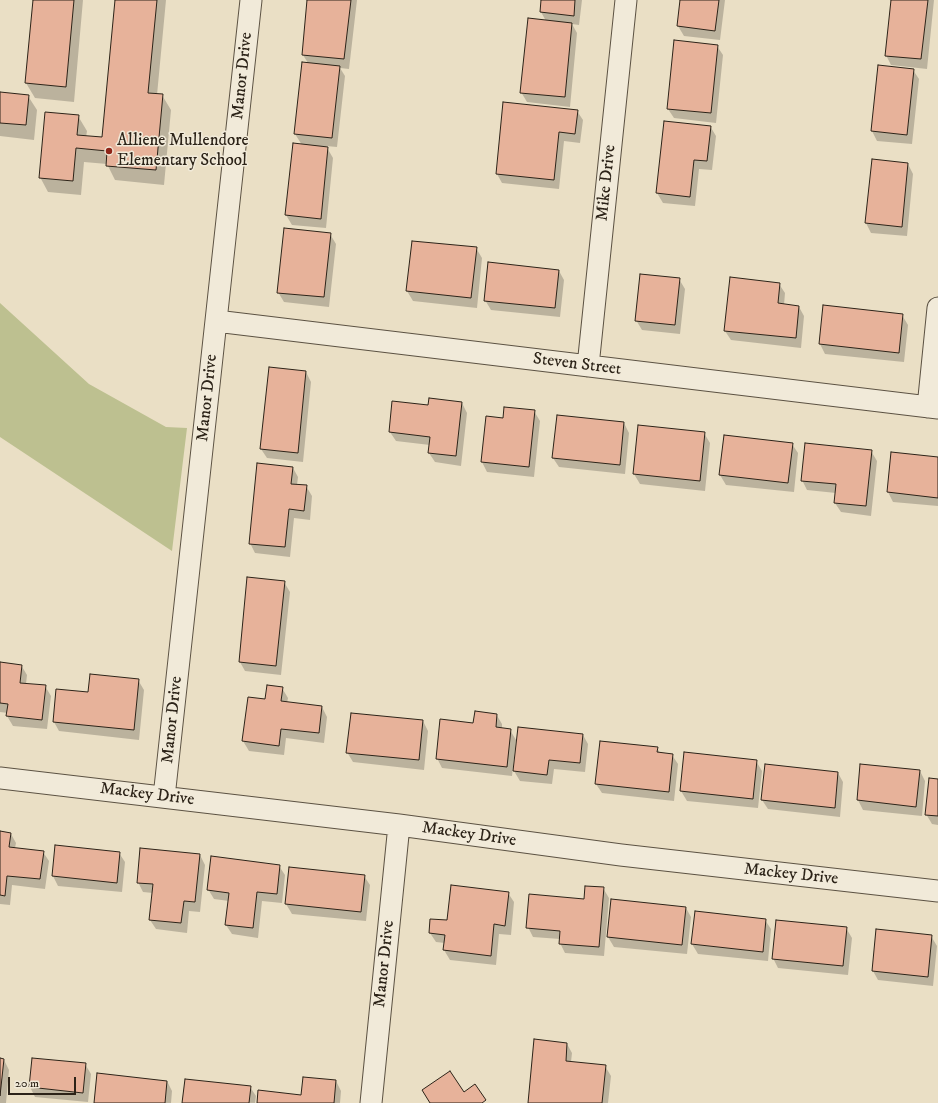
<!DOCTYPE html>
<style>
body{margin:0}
#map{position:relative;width:938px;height:1103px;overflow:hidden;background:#eadfc5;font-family:"IM FELL DW Pica",serif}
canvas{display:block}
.scale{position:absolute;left:8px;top:1077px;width:68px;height:18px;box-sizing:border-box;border:2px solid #2c2318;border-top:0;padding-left:5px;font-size:12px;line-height:14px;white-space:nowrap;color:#2c2318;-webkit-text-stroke:3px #f1ead9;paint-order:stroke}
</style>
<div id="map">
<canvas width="938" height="1103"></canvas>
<div class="scale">20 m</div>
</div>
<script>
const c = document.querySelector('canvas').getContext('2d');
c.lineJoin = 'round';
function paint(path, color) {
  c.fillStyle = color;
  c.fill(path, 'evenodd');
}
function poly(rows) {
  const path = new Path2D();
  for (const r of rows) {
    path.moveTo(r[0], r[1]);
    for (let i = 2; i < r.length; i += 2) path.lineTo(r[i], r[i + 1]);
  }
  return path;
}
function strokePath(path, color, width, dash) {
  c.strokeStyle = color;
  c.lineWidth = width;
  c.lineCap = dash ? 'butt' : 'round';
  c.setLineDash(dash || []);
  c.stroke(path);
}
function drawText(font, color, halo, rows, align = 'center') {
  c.font = font + ' "IM FELL DW Pica",serif';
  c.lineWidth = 3;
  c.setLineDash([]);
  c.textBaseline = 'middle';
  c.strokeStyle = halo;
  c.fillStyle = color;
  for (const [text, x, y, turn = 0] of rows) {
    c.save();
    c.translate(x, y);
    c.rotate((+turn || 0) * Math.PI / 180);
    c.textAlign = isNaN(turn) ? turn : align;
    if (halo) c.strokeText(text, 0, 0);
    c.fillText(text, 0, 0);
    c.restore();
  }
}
paint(poly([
 [0,303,89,384,166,427,187,428,172,551,0,437]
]), '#bdc090');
paint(poly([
 [34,0,83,0,74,102,35,98,26,83],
 [116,0,166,0,157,95,162,95,171,110,164,185,115,180,107,164,84,162,81,195,48,192,40,177,78,116,87,131,86,137,103,138],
 [308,0,357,0,349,69,340,68,345,76,337,147,326,146,333,158,326,228,292,225,286,215,294,144,302,145,295,134,308,63,303,55],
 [542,0,582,0,579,25,572,24,577,33,570,107,527,102,521,92,546,21,541,12],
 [681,0,725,0,720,40,684,36,678,26],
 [892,0,934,0,927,69,891,65,886,55],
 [717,46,723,55,716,123,674,118,668,109],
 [913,70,919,79,912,144,877,141,872,131],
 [0,93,28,96,37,110,34,140,0,136],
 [577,111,583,120,580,143,564,141,559,189,502,183,497,174],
 [710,126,716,136,712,170,699,169,695,206,663,203,657,193],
 [908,164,913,174,907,236,871,233,866,223],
 [330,234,336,244,329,307,284,302,278,292],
 [412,242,476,248,482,258,477,308,413,301,407,291],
 [559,271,564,280,560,317,491,310,485,300],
 [679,279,685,289,680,334,642,330,636,320],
 [779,284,785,293,784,305,799,307,804,316,801,348,731,340,725,331],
 [824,307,902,315,908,325,904,362,825,354,820,344],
 [306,372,311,382,303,462,267,458,261,449],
 [462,403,467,413,461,466,435,462,429,453,430,445,396,441,390,432,429,406],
 [534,411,540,421,534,477,487,472,482,462,486,418,504,419],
 [624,423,629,433,625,474,559,467,553,458],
 [704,433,710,443,705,491,640,484,634,474],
 [792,444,798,453,794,492,726,485,720,475],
 [871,451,877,461,871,516,841,512,835,503,836,493,807,490,802,480],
 [938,458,938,506,893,502,888,492],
 [293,468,298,477,297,485,306,486,312,496,310,520,294,518,290,557,255,553,250,543],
 [284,582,290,592,281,675,245,671,240,662],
 [0,663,21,665,27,675,26,684,45,686,51,696,47,729,13,726,7,716,8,713,0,712],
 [138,680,144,690,139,740,59,731,54,722,89,693],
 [282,688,288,698,287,703,322,707,327,717,324,743,286,738,284,755,249,751,243,741,249,698,266,700],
 [496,714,502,724,502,729,510,730,516,740,512,776,442,768,437,758,474,724],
 [423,721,428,731,424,770,353,762,347,752],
 [583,735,588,744,585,772,554,769,552,784,520,781,514,771],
 [657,748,660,753,672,755,678,764,674,801,602,793,596,784],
 [756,761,762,771,758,808,687,801,681,791],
 [920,771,925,781,922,816,863,810,858,800],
 [838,773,843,782,840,817,768,809,762,800],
 [938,780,938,825,932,824,926,814],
 [0,832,11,834,16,843,15,848,43,852,49,861,45,889,12,885,10,905,0,904],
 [119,853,125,862,122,892,58,886,53,876],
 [200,855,205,865,200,912,189,911,187,933,156,929,150,920,153,893,143,892,138,882],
 [279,866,285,875,282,903,262,901,258,938,232,934,226,925,229,901,214,899,208,889],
 [364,876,370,885,366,921,292,914,286,904],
 [603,888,609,898,604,956,565,953,560,943,560,939,533,937,528,927,585,900],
 [508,893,514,902,511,935,499,934,496,965,450,960,444,950,445,943,436,942,430,933,448,921],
 [686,908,691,917,687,954,614,947,608,937],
 [765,920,771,929,768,961,698,954,692,944],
 [846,928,852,938,848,975,778,968,773,958],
 [931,936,937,946,933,986,878,980,873,971],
 [567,1044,572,1053,571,1062,605,1066,611,1076,608,1103,529,1103],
 [0,1059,4,1060,9,1070,6,1103,0,1103],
 [33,1059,85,1064,91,1074,88,1102,35,1097,30,1087],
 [167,1081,172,1091,171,1103,95,1103],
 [336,1081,341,1091,340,1103,258,1103,302,1096],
 [250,1087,256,1096,255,1103,183,1103]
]), '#0003');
const building = poly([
 [33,0,74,0,66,87,25,83,33,0],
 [115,0,157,0,148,93,163,94,156,170,106,166,107,151,76,148,73,181,39,178,45,112,79,115,77,135,102,137,115,0],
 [307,0,351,0,344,59,302,55,307,0],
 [541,0,575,0,574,16,540,12,541,0],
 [680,0,719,0,715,31,677,26,680,0],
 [891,0,928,0,921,59,885,56,891,0],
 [528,18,572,23,565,97,520,93,528,18],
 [674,40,718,45,711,113,667,109,674,40],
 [302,62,340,66,332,138,294,134,302,62],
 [878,65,914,69,907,135,871,131,878,65],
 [0,92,29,95,26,125,0,123,0,92],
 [503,102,578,110,575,134,559,132,554,180,496,174,503,102],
 [664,121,711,126,707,161,694,160,690,197,656,193,664,121],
 [293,143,328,147,321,219,285,215,293,143],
 [872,159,908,163,902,227,865,223,872,159],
 [284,228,331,233,324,297,277,293,284,228],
 [412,241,477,247,471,298,406,291,412,241],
 [488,262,559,270,555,308,484,301,488,262],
 [640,274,680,278,675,325,635,321,640,274],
 [730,277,780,283,778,303,799,306,796,338,724,331,730,277],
 [823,305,903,314,899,353,819,344,823,305],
 [269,367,306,371,298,453,260,449,269,367],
 [429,398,462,402,456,456,428,453,430,437,389,432,392,401,428,405,429,398],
 [504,407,535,410,529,467,481,462,486,416,503,418,504,407],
 [557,415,624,422,620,465,552,458,557,415],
 [638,425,705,432,700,481,633,474,638,425],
 [724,435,793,443,788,483,719,475,724,435],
 [805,443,872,450,866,506,834,503,836,484,801,481,805,443],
 [891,452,938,457,938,498,887,492,891,452],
 [257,463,293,467,291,484,307,485,304,511,289,509,285,547,249,544,257,463],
 [247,577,285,581,276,666,239,662,247,577],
 [0,662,22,665,20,683,46,685,42,720,6,716,8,704,0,703,0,662],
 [90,674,139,679,134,730,53,722,56,689,88,692,90,674],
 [267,685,283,687,281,701,322,706,319,733,281,729,279,746,242,741,248,697,265,699,267,685],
 [475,711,497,714,496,727,511,729,507,767,436,759,440,719,473,723,475,711],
 [351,713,423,720,419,760,346,753,351,713],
 [518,727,583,734,580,763,549,760,547,775,513,771,518,727],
 [600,741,658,747,657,752,673,754,669,792,595,784,600,741],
 [684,752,757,760,753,799,680,791,684,752],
 [765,764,838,772,835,808,761,800,765,764],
 [860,764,920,770,916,807,857,800,860,764],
 [929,778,938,779,938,816,925,815,929,778],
 [0,831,11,833,9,847,44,851,40,879,7,876,5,896,0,895,0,831],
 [55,845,120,852,117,883,52,876,55,845],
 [140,848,200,854,195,902,184,901,181,923,149,920,153,884,137,883,140,848],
 [211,856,280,865,277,894,257,892,253,928,225,925,229,893,207,890,211,856],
 [289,867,365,875,361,912,285,904,289,867],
 [451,885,509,892,505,926,494,924,491,956,443,950,445,935,429,933,430,919,447,920,451,885],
 [585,886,604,887,599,947,559,944,560,931,526,928,529,894,584,899,585,886],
 [611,899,686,907,682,945,607,937,611,899],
 [695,911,766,919,763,952,691,944,695,911],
 [776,920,847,927,843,966,772,959,776,920],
 [876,929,932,935,928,977,872,971,876,929],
 [534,1039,567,1043,566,1061,606,1065,602,1103,528,1103,534,1039],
 [0,1058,4,1059,0,1096,0,1058],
 [32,1058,86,1063,83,1093,29,1087,32,1058],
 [450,1071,464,1092,475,1084,486,1100,482,1103,430,1103,422,1090,450,1071],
 [97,1073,167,1081,165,1103,94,1103,97,1073],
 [303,1077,336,1080,334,1103,257,1103,258,1090,301,1095,303,1077],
 [185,1079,251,1086,249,1103,182,1103,185,1079]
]);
paint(building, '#e7b29a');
strokePath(building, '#2c2318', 1);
const minor = poly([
 [216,321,938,408],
 [588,366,626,0],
 [928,407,938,308],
 [0,778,399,825,621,855,938,891],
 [164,797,251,0],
 [371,1103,399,825]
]);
strokePath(minor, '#5c5243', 23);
strokePath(minor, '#f1ead9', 21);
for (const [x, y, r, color] of [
 [109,151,4,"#8f2418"]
]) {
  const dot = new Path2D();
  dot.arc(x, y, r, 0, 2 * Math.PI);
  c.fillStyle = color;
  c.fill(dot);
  strokePath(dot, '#f1ead9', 1.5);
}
drawText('17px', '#2c2318', '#f1ead9', [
 ["Manor Drive",243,76,-84],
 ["Mike Drive",607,183,-84],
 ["Steven Street",577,365,7],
 ["Manor Drive",208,398,-84],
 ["Manor Drive",173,720,-84],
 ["Mackey Drive",147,795,7],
 ["Mackey Drive",469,835,8],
 ["Mackey Drive",791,875,6],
 ["Manor Drive",385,964,-84]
]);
drawText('17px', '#2c2318', '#f1ead9', [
 ["Alliene Mullendore",117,141],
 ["Elementary School",117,161]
], 'left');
</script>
